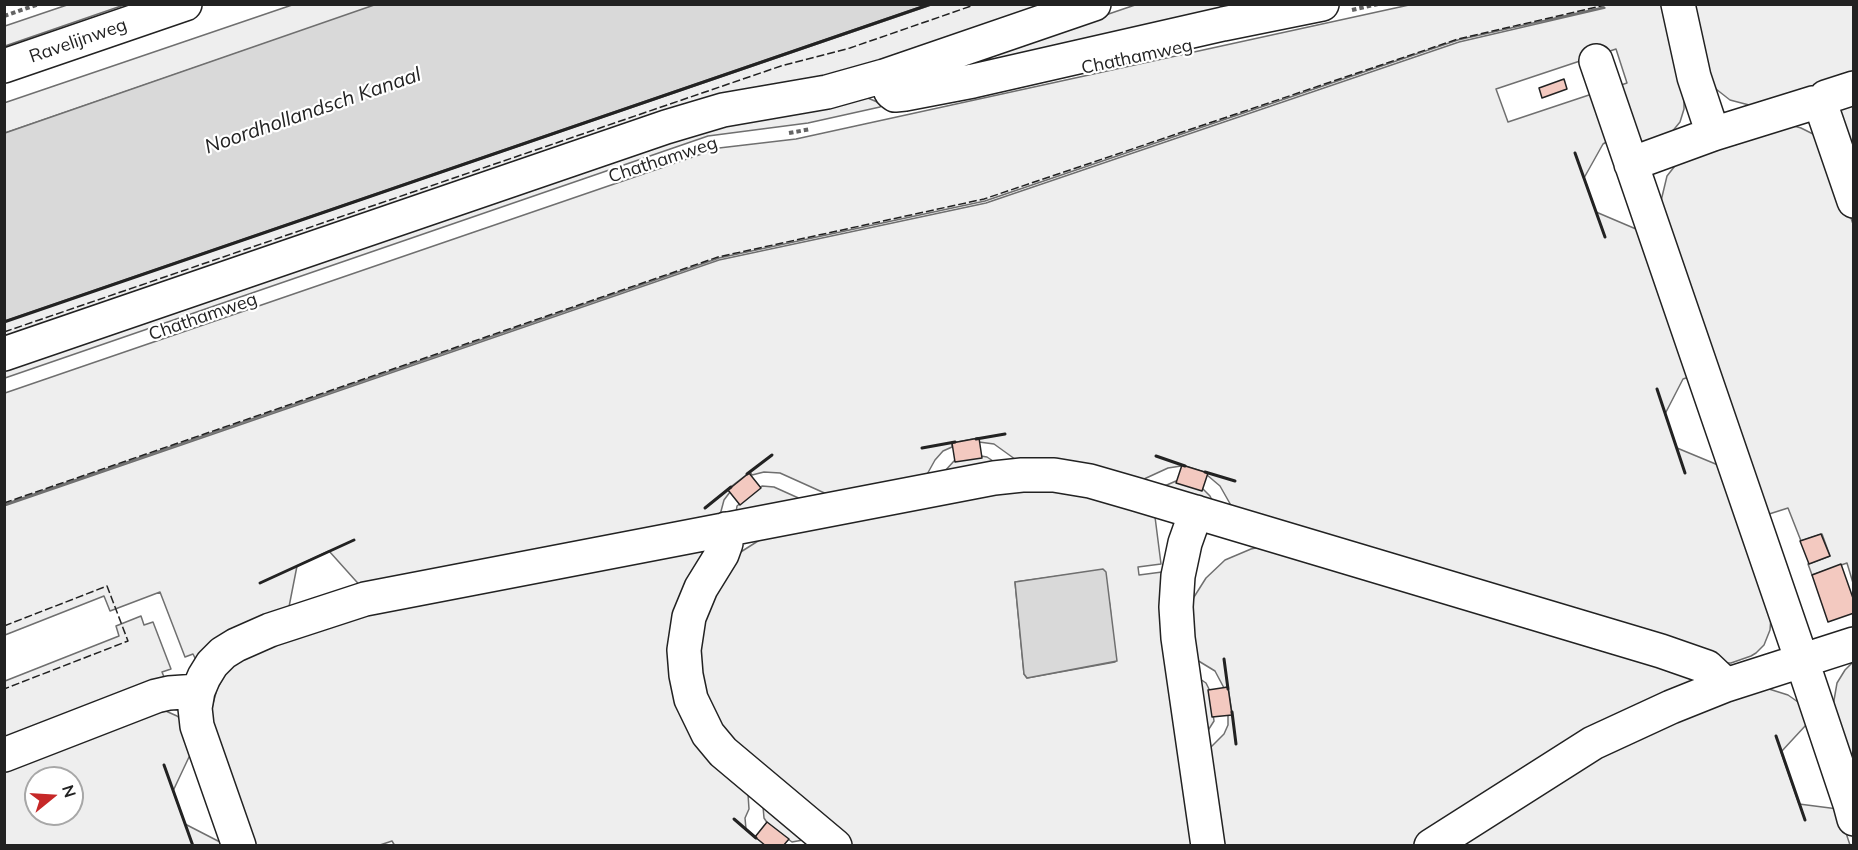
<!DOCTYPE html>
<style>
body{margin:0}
#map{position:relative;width:1858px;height:850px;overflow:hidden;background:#fff;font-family:Mulish,sans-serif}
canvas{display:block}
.frame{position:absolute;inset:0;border:6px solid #222;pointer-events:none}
.north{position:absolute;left:24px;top:766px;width:60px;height:60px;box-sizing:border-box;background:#fff;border:2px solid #a7a7a7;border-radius:50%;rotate:72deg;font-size:16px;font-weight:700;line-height:24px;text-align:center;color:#222}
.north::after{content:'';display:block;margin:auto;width:21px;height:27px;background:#c62828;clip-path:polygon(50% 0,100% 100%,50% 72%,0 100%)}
</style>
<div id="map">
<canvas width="1858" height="850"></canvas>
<div class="frame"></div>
<div class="north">N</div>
</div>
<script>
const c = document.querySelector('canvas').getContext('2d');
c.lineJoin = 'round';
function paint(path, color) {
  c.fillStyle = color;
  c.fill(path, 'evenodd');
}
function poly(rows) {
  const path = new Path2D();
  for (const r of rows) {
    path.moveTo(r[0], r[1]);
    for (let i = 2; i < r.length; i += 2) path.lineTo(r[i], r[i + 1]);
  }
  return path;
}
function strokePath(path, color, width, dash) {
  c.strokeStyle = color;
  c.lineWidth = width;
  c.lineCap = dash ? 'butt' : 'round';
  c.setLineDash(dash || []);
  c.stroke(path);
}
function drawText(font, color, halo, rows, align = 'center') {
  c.font = font + ' Mulish,sans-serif';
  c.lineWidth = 4.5;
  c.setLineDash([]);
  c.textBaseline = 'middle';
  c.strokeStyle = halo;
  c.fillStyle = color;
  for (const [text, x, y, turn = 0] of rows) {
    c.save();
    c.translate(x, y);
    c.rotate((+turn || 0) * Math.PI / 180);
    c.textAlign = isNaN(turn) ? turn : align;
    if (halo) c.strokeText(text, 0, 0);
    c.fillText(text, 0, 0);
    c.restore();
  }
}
const green = poly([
 [67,5,124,5,5,46,5,26,67,5],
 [292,5,377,5,5,133,4,103,292,5],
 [931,5,1052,5,945,42,5,339,4,322,931,5],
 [1135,5,1297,5,912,81,1135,5],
 [1409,5,1664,5,1684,101,1684,109,1680,122,1671,133,1639,146,1618,86,1627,83,1616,49,1496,89,1508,122,1592,94,1608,141,1603,144,1584,178,1596,212,1636,229,1640,233,1689,377,1683,379,1665,414,1677,448,1718,465,1771,617,1770,630,1764,645,1756,653,1751,656,1731,663,1724,663,1237,516,1220,486,1207,475,1207,473,1182,465,1181,466,1168,468,1131,485,1019,462,994,444,979,442,978,438,952,443,952,447,943,451,935,460,925,478,840,500,780,473,764,472,752,475,750,472,728,489,730,492,724,500,720,515,364,590,329,551,297,566,287,617,197,662,193,654,185,657,160,592,110,611,104,596,5,635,4,506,719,260,986,203,1459,42,1605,8,1604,7,1458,40,985,201,719,258,5,504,5,393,719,148,796,139,1409,5],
 [1692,5,1853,5,1853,77,1761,106,1749,105,1730,100,1716,89,1713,84,1692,5],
 [863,96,882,104,880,107,808,123,708,136,5,378,4,368,704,129,863,96],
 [1853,98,1853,180,1832,115,1853,98],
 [1794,126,1801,128,1815,135,1828,150,1853,224,1853,583,1847,563,1812,575,1808,564,1830,556,1822,534,1801,541,1788,508,1766,515,1661,201,1667,176,1678,162,1794,126],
 [981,456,987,457,1005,469,944,472,954,461,965,457,981,456],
 [1176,481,1203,489,1210,496,1217,510,1153,491,1176,481],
 [1025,482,1154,509,1161,564,1138,567,1139,575,1162,572,1200,845,847,845,705,715,693,632,736,555,780,527,1025,482],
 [1103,570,1110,606,1115,662,1027,678,1024,674,1015,582,1103,570],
 [762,486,774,487,814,505,735,519,737,506,762,486],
 [1273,544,1701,677,1417,845,1216,845,1207,751,1224,734,1228,725,1228,714,1232,713,1228,687,1224,688,1215,671,1192,657,1189,610,1194,597,1206,578,1225,560,1251,549,1273,544],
 [706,549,679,629,748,794,749,809,745,818,746,829,766,845,395,846,392,841,377,846,246,846,215,754,211,711,217,689,230,666,326,617,706,549],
 [141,616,144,625,153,622,171,669,162,672,166,682,5,738,5,681,119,636,116,626,141,616],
 [1853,662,1853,770,1833,706,1837,683,1845,670,1853,662],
 [1197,677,1206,683,1210,691,1214,721,1207,732,1197,677],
 [1769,689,1788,695,1798,702,1805,712,1809,724,1806,725,1781,752,1799,804,1838,809,1850,845,1444,846,1595,752,1758,690,1769,689],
 [159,708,177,716,184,722,199,754,189,757,173,791,185,824,218,841,224,840,231,846,5,846,5,763,159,708],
 [36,778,72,778,72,814,36,814,36,778],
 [762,795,814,838,792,842,768,824,764,818,762,795]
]);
paint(green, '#eee');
strokePath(green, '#6f6f6f', 1.5);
const water = poly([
 [377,4,926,4,926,5,5,321,5,133,377,4],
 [1103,569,1106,572,1117,661,1027,678,1024,674,1015,582,1103,569]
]);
paint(water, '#d9d9d9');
strokePath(water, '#6f6f6f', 1.5);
const building = poly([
 [1564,79,1567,89,1542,98,1539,88,1564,79],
 [979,438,982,458,955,462,952,443,979,438],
 [1182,465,1208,473,1202,491,1176,483,1182,465],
 [749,473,761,488,740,505,728,490,749,473],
 [1821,534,1830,556,1809,564,1800,541,1821,534],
 [1841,564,1854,601,1854,613,1828,622,1812,575,1841,564],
 [1228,687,1232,715,1212,717,1208,690,1228,687],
 [767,822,789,839,783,846,766,846,755,837,767,822]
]);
paint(building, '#f3c9c0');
strokePath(building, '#222', 1.5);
const minor = poly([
 [1678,4,1694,77,1713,134],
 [1596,61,1802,661,1850,804,1854,819],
 [884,76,891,92,895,95,905,94,973,81,1223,24,1322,4],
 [1854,88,1826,97,1822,108,1854,201],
 [1631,164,1713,134,1813,103,1824,102],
 [4,354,666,127,723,110,827,92,884,76,1094,4],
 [1196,512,1185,543,1178,576,1176,607,1178,638,1208,846],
 [726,529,726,543,722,554,701,588,689,617,684,650,686,675,691,699,708,734,723,752,835,846],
 [4,755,156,696,169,693,198,691],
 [239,846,197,726,195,708,198,691,204,677,212,664,223,653,236,645,270,630,365,599,994,478,1022,475,1054,475,1090,481,1135,494,1661,651,1707,667,1726,685],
 [1431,846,1593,743,1671,707,1726,685,1854,644]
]);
const major = poly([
 [4,66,185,4]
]);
strokePath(minor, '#222', 36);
strokePath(major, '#222', 36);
strokePath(poly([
 [1352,10,1378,4],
 [4,16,39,4],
 [789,133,811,129]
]), '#646464', 4, [4.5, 3]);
strokePath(minor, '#fff', 33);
strokePath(major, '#fff', 33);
strokePath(poly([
 [4,332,781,66,850,48,977,4],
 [4,503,718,257,984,199,1458,39,1610,4],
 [4,626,107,586,128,641,4,689]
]), '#222', 1.5, [8, 3]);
strokePath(poly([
 [1575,153,1605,237],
 [4,322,931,4],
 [1657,389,1685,473],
 [976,439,1005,434],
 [922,448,955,442],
 [1156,456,1185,466],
 [1205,472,1235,481],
 [747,474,772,455],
 [705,508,731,487],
 [260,583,354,540],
 [1224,659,1228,689],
 [1232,712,1236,744],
 [1776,736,1805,820],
 [164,765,193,846],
 [734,819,756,838]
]), '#222', 3);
drawText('18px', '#222', '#fff', [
 ["Ravelijnweg",78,41,-19],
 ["Chathamweg",1137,57,-12],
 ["Chathamweg",663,160,-18],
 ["Chathamweg",203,317,-19]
]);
drawText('italic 20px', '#222', '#fff', [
 ["Noordhollandsch Kanaal",313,111,-19]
]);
</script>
